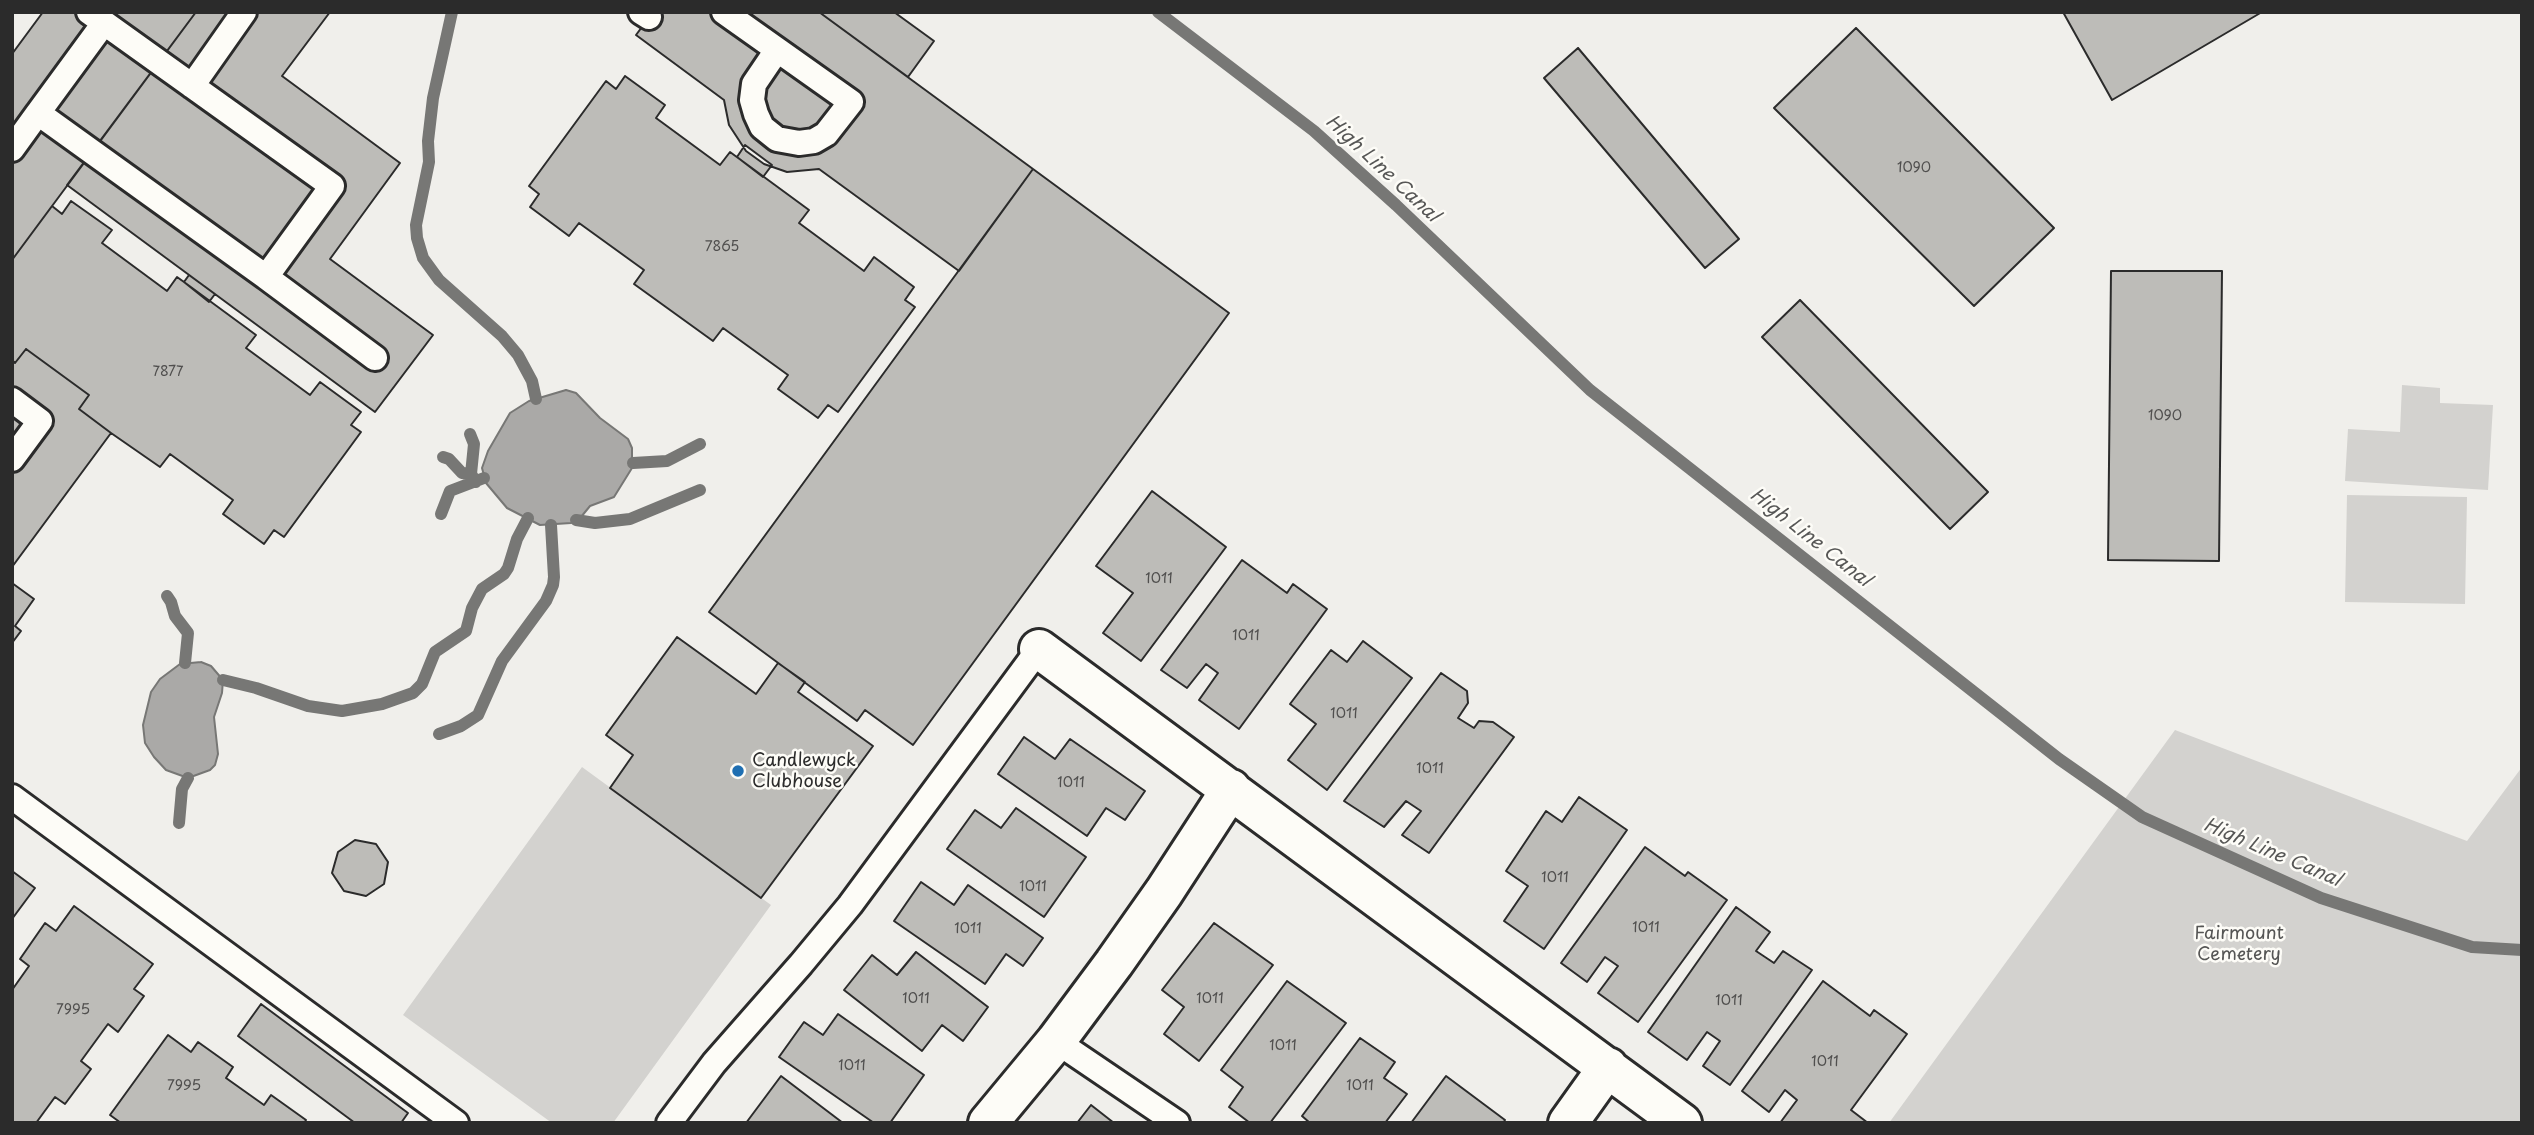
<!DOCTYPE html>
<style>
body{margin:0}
#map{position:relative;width:2534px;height:1135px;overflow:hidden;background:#f0efeb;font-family:"Playpen Sans",sans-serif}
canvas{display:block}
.frame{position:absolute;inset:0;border:14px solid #2b2b2b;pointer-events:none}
</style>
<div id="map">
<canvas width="2534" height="1135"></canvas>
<div class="frame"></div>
</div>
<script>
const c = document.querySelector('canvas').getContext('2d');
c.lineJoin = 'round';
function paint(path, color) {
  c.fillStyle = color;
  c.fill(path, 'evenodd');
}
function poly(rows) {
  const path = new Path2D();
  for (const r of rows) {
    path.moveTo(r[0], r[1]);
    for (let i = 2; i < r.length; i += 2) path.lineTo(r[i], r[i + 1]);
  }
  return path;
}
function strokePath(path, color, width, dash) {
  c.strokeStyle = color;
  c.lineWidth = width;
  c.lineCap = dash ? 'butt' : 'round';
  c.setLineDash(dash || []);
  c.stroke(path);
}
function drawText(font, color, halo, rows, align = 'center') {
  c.font = font + ' "Playpen Sans",sans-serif';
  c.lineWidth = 5;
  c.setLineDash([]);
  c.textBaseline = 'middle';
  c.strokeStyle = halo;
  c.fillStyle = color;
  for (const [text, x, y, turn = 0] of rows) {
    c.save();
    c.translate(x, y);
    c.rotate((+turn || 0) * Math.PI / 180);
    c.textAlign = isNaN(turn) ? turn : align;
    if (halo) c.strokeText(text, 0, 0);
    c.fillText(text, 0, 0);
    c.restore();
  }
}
paint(poly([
 [2402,385,2440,388,2440,403,2493,405,2488,490,2345,481,2348,429,2400,432],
 [2347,495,2467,497,2465,604,2345,602],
 [2175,730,2467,841,2522,767,2522,1123,1889,1123],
 [582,767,771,905,613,1123,552,1123,403,1015]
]), '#d3d2cf');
const water = poly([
 [566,390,576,393,600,418,628,439,632,448,632,468,614,497,590,506,581,517,571,523,540,525,507,508,486,483,482,468,488,451,510,413,529,401,566,390],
 [201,662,211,666,223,680,222,693,214,717,218,754,215,765,210,770,188,778,166,770,154,757,145,743,143,725,151,692,160,679,180,664,201,662]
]);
paint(water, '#aaa9a7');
strokePath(water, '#777775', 2);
strokePath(poly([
 [452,12,433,98,428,141,429,162,416,225,417,238,423,258,439,280,502,336,518,355,532,381,536,399],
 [1158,12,1314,131,1396,205,1590,390,2059,759,2142,817,2321,898,2472,947,2522,950],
 [470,434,474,444,471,474,476,482],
 [443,457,449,459,462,473,471,474],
 [633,463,667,461,700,444],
 [441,514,450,491,484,478],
 [576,520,595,523,630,519,700,490],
 [167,596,171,602,175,616,188,633,185,663],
 [223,680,256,688,308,706,342,711,382,704,413,693,422,684,435,652,466,631,472,608,482,589,504,574,508,568,517,539,528,518],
 [439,734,461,726,478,715,502,661,546,601,553,585,554,577,551,525],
 [179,823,182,789,188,778]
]), '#777775', 12);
const building = poly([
 [43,12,196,12,12,260,12,54,43,12],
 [196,12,330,12,282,76,400,163,330,259,433,335,375,412,67,185,196,12],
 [653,12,819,12,1033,169,959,271,819,169,787,172,764,164,746,151,729,125,724,100,636,35,653,12],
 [819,12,894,12,934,41,908,77,819,12],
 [2063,12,2262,12,2112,100,2063,12],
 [1856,28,2054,228,1974,306,1774,108,1856,28],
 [1578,48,1739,239,1705,268,1544,78,1578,48],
 [625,76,665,105,656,118,720,165,730,152,809,210,799,223,864,271,874,257,914,287,905,300,915,307,838,412,828,405,818,418,778,389,788,375,723,328,713,341,634,284,644,270,579,223,569,236,530,207,539,194,529,186,606,81,616,89,625,76],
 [745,145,772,165,763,177,737,157,745,145],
 [1033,169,1229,313,913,745,865,710,857,721,709,612,1033,169],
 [71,201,112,230,102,243,167,291,177,277,184,282,256,335,246,348,310,395,320,382,361,412,351,425,361,432,284,537,274,530,264,544,223,514,233,500,170,454,160,467,111,433,79,409,89,395,26,349,15,363,12,360,12,260,52,206,62,214,71,201],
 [2111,271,2222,271,2219,561,2108,560,2111,271],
 [189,275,215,294,209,302,184,282,189,275],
 [1800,300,1988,492,1950,529,1762,337,1800,300],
 [26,349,89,395,79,409,111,433,12,567,12,360,15,363,26,349],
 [1152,491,1226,547,1141,661,1103,633,1133,593,1096,566,1152,491],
 [1242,560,1287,593,1293,584,1327,609,1239,729,1199,700,1218,673,1206,664,1187,688,1161,670,1242,560],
 [12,583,34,599,15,626,21,631,12,643,12,583],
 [677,637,756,694,778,663,805,682,798,692,873,746,761,898,610,788,633,755,606,735,677,637],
 [1363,641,1412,678,1327,790,1288,760,1316,724,1290,704,1331,650,1347,662,1363,641],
 [1441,673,1467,691,1468,703,1458,718,1474,728,1479,721,1493,722,1514,737,1429,853,1402,835,1421,811,1406,801,1384,827,1344,801,1441,673],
 [1024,737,1055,759,1070,739,1145,791,1125,820,1106,808,1087,836,998,774,1024,737],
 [1579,797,1627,830,1544,949,1504,921,1528,886,1506,871,1546,811,1562,822,1579,797],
 [1016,808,1086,857,1044,917,947,849,975,810,1001,828,1016,808],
 [355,840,376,844,388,862,384,884,366,896,344,891,332,873,338,852,355,840],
 [1645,847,1685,876,1688,872,1727,900,1638,1022,1598,993,1618,966,1605,957,1587,982,1561,963,1645,847],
 [12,871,35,888,12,919,12,871],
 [921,882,954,905,968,885,1043,938,1023,966,1006,954,985,984,894,921,921,882],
 [74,906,153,964,134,989,144,996,118,1032,108,1024,81,1061,91,1069,65,1104,55,1097,36,1123,12,1123,12,990,29,966,20,959,45,923,56,931,74,906],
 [1736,907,1770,932,1756,951,1774,963,1783,951,1812,970,1730,1085,1703,1066,1720,1041,1707,1032,1687,1060,1648,1032,1736,907],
 [1214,923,1273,965,1199,1061,1164,1034,1184,1007,1162,990,1214,923],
 [916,952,988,1007,963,1041,942,1025,922,1051,844,990,872,955,897,975,916,952],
 [1287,981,1346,1023,1270,1123,1250,1123,1229,1107,1243,1087,1221,1070,1287,981],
 [1823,981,1870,1016,1874,1010,1907,1034,1851,1110,1868,1123,1780,1123,1797,1100,1785,1090,1769,1112,1742,1091,1823,981],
 [261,1004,408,1113,401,1123,355,1123,238,1036,261,1004],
 [838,1014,924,1075,890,1123,874,1123,779,1057,804,1022,823,1035,838,1014],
 [168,1035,191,1052,198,1042,233,1067,226,1078,264,1105,271,1095,306,1120,304,1123,121,1123,110,1115,168,1035],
 [1360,1038,1395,1062,1384,1078,1407,1094,1385,1123,1310,1123,1302,1116,1360,1038],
 [781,1076,843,1123,746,1123,781,1076],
 [1446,1076,1505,1120,1503,1123,1411,1123,1446,1076],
 [1091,1105,1114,1123,1077,1123,1091,1105]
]);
paint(building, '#bdbcb8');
strokePath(building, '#2b2b2b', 2);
const lane = poly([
 [89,12,332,186,266,277,375,358],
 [641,12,649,17],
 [724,12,851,102,826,134,814,141,799,143,777,139,762,127,756,114,752,100,754,84,777,50],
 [104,23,38,113,266,277],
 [192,86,244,12],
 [12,149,38,113],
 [12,400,40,421,12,459],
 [12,797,456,1123],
 [1056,1041,1177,1123],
 [669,1123,714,1063,801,964,850,905,1039,649]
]);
const street = poly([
 [1039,649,1682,1123],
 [988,1123,1056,1041,1114,963,1164,892,1231,789],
 [1568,1123,1608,1067]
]);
strokePath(lane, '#2b2b2b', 30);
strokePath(street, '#2b2b2b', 44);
strokePath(lane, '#fdfcf7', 24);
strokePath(street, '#fdfcf7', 38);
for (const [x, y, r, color] of [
 [738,771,7,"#1f6fb2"]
]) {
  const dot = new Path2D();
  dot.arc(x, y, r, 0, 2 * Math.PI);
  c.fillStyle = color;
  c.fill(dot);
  strokePath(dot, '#fdfcf7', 2.5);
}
drawText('14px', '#504f4e', null, [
 ["1090",1914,168],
 ["7865",722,247],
 ["7877",168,372],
 ["1090",2165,416],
 ["1011",1159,579],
 ["1011",1246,636],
 ["1011",1344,714],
 ["1011",1430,769],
 ["1011",1071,783],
 ["1011",1555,878],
 ["1011",1033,887],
 ["1011",1646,928],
 ["1011",968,929],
 ["1011",916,999],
 ["1011",1210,999],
 ["1011",1729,1001],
 ["7995",73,1010],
 ["1011",1283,1046],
 ["1011",1825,1062],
 ["1011",852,1066],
 ["7995",184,1086],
 ["1011",1360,1086]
]);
drawText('18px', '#2b2b2b', '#fdfcf7', [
 ["Candlewyck",752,761],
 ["Clubhouse",752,782]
], 'left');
drawText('18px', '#555554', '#fdfcf7', [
 ["Fairmount",2239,934],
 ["Cemetery",2239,955]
]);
drawText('italic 19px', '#575756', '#fdfcf7', [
 ["High Line Canal",1382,169,43],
 ["High Line Canal",1810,538,38],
 ["High Line Canal",2272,853,23]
]);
</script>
